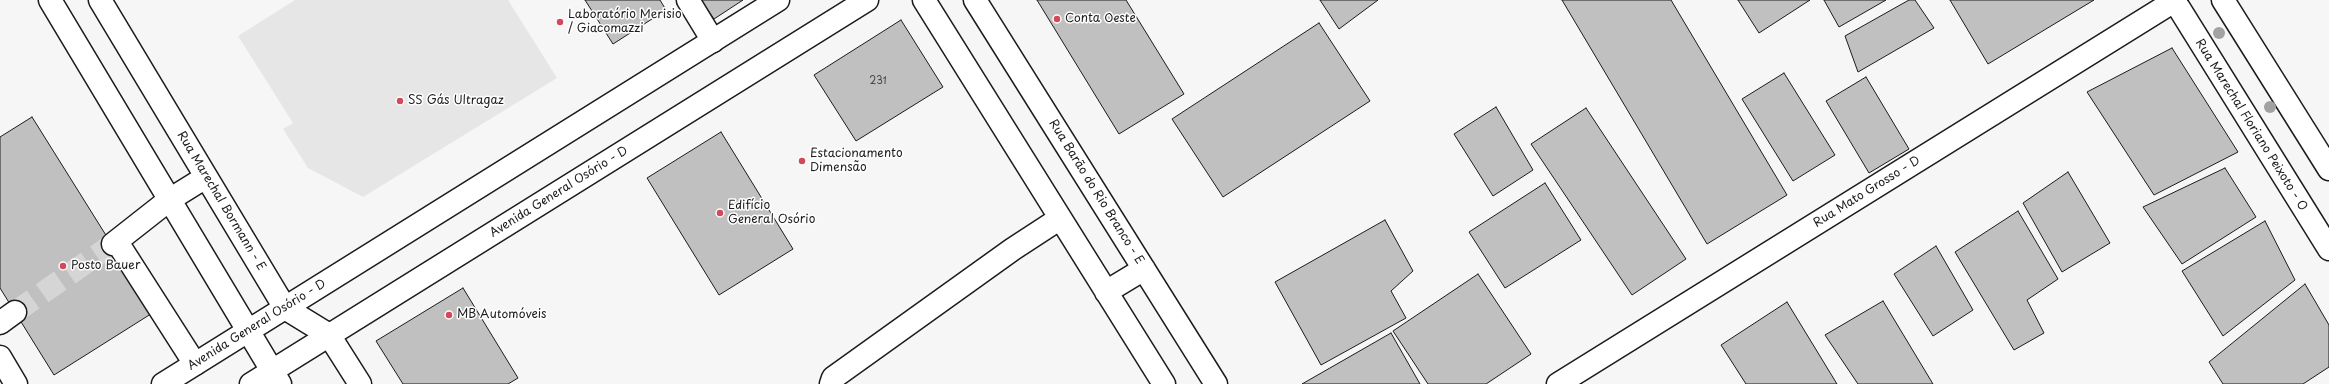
<!DOCTYPE html>
<meta charset="utf-8">
<style>
body{margin:0}
canvas{display:block;background:#f6f6f6}
</style>
<canvas width="2329" height="384"></canvas>
<script>
const c = document.querySelector('canvas').getContext('2d');
c.lineJoin = 'round';
function paint(path, color) {
  c.fillStyle = color;
  c.fill(path, 'evenodd');
}
function poly(rows) {
  const path = new Path2D();
  for (const r of rows) {
    path.moveTo(r[0], r[1]);
    for (let i = 2; i < r.length; i += 2) path.lineTo(r[i], r[i + 1]);
  }
  return path;
}
function strokePath(path, color, width, dash) {
  c.strokeStyle = color;
  c.lineWidth = width;
  c.lineCap = dash ? 'butt' : 'round';
  c.setLineDash(dash || []);
  c.stroke(path);
}
function drawText(font, color, halo, rows, align = 'center') {
  c.font = font + ' "Playpen Sans",sans-serif';
  c.lineWidth = 3;
  c.setLineDash([]);
  c.textBaseline = 'middle';
  c.strokeStyle = halo;
  c.fillStyle = color;
  for (const [text, x, y, turn = 0] of rows) {
    c.save();
    c.translate(x, y);
    c.rotate((+turn || 0) * Math.PI / 180);
    c.textAlign = isNaN(turn) ? turn : align;
    if (halo) c.strokeText(text, 0, 0);
    c.fillText(text, 0, 0);
    c.restore();
  }
}
paint(poly([
 [295,0,508,0,557,78,363,197,308,168,283,129,293,123,238,36]
]), '#e6e6e6');
const building = poly([
 [585,0,660,0,666,10,613,44,585,0],
 [701,0,743,0,714,19,701,0],
 [1037,0,1126,0,1184,94,1119,134,1037,0],
 [1320,0,1378,0,1339,29,1320,0],
 [1562,0,1671,0,1787,195,1707,244,1562,0],
 [1738,0,1810,0,1759,33,1738,0],
 [1824,0,1886,0,1839,27,1824,0],
 [1909,0,1915,0,1934,28,1858,72,1845,36,1909,0],
 [1950,0,2094,0,1988,64,1950,0],
 [901,20,943,87,856,141,814,75,901,20],
 [1319,23,1370,101,1223,197,1172,119,1319,23],
 [2172,48,2238,152,2154,195,2087,92,2172,48],
 [1784,73,1835,155,1793,181,1742,99,1784,73],
 [1866,77,1909,149,1869,173,1826,101,1866,77],
 [1496,107,1533,170,1493,196,1454,134,1496,107],
 [1586,108,1686,259,1632,295,1531,144,1586,108],
 [32,117,154,312,54,375,0,288,0,137,32,117],
 [721,132,793,249,719,295,647,178,721,132],
 [2225,168,2256,217,2182,264,2143,207,2225,168],
 [2068,172,2110,243,2062,272,2023,203,2068,172],
 [1545,183,1581,240,1505,288,1469,232,1545,183],
 [2018,211,2058,279,2027,300,2044,333,2014,350,1955,252,2018,211],
 [1385,220,1413,271,1391,291,1406,318,1321,365,1275,282,1385,220],
 [2265,221,2295,280,2223,336,2182,271,2265,221],
 [1936,246,1973,310,1933,336,1894,274,1936,246],
 [1478,274,1531,354,1486,384,1428,384,1393,331,1478,274],
 [2305,284,2329,325,2329,367,2303,384,2223,384,2209,362,2305,284],
 [463,288,518,378,508,384,403,384,376,341,463,288],
 [1883,301,1933,384,1858,384,1825,335,1883,301],
 [1787,302,1837,384,1746,384,1721,345,1787,302],
 [1391,333,1420,384,1302,384,1391,333]
]);
paint(building, '#c0c0c0');
strokePath(building, '#1c1c1c', 1);
strokePath(poly([
 [15,312,113,244]
]), '#d5d5d5', 22, [22, 11]);
const minor = poly([
 [50,0,280,384],
 [100,0,285,308,329,335,360,384],
 [688,0,713,41],
 [924,0,1164,384],
 [975,0,1216,384],
 [2174,0,2329,249],
 [2223,0,2329,169],
 [117,242,195,364],
 [113,244,169,200,206,177],
 [1106,292,1144,269],
 [0,323,15,312],
 [0,357,16,384],
 [831,384,833,378,1013,249,1059,219],
 [1558,384,2176,0]
]);
const major = poly([
 [163,384,778,0],
 [251,384,867,0]
]);
strokePath(minor, '#1c1c1c', 25);
strokePath(major, '#1c1c1c', 25);
strokePath(minor, '#fff', 22);
strokePath(major, '#fff', 22);
c.fillStyle = '#a2a2a2';
for (const [x, y] of [
 [2219,33],
 [2270,107]
]) {
  c.beginPath();
  c.arc(x, y, 6, 0, 2 * Math.PI);
  c.fill();
}
for (const [x, y, r, color] of [
 [1057,19,4,"#d1495b"],
 [560,22,4,"#d1495b"],
 [400,101,4,"#d1495b"],
 [802,161,4,"#d1495b"],
 [720,213,4,"#d1495b"],
 [63,266,4,"#d1495b"],
 [449,315,4,"#d1495b"]
]) {
  const dot = new Path2D();
  dot.arc(x, y, r, 0, 2 * Math.PI);
  c.fillStyle = color;
  c.fill(dot);
  strokePath(dot, '#fff', 1.5);
}
drawText('10px', '#454545', null, [
 ["231",878,81]
]);
drawText('12px', '#1c1c1c', '#fff', [
 ["Laboratório Merisio",568,15],
 ["/ Giacomazzi",568,29],
 ["Conta Oeste",1065,19],
 ["SS Gás Ultragaz",408,101],
 ["Estacionamento",810,154],
 ["Dimensão",810,168],
 ["Edifício",728,206],
 ["General Osório",728,220],
 ["Posto Bauer",71,266],
 ["MB Automóveis",457,315]
], 'left');
drawText('12px', '#1c1c1c', '#fff', [
 ["Rua Marechal Floriano Peixoto - O",2251,125,58],
 ["Avenida General Osório - D",559,192,-32],
 ["Rua Barão do Rio Branco - E",1096,192,58],
 ["Rua Mato Grosso - D",1867,192,-32],
 ["Rua Marechal Bormann - E",221,201,59],
 ["Avenida General Osório - D",257,325,-32]
]);
</script>
